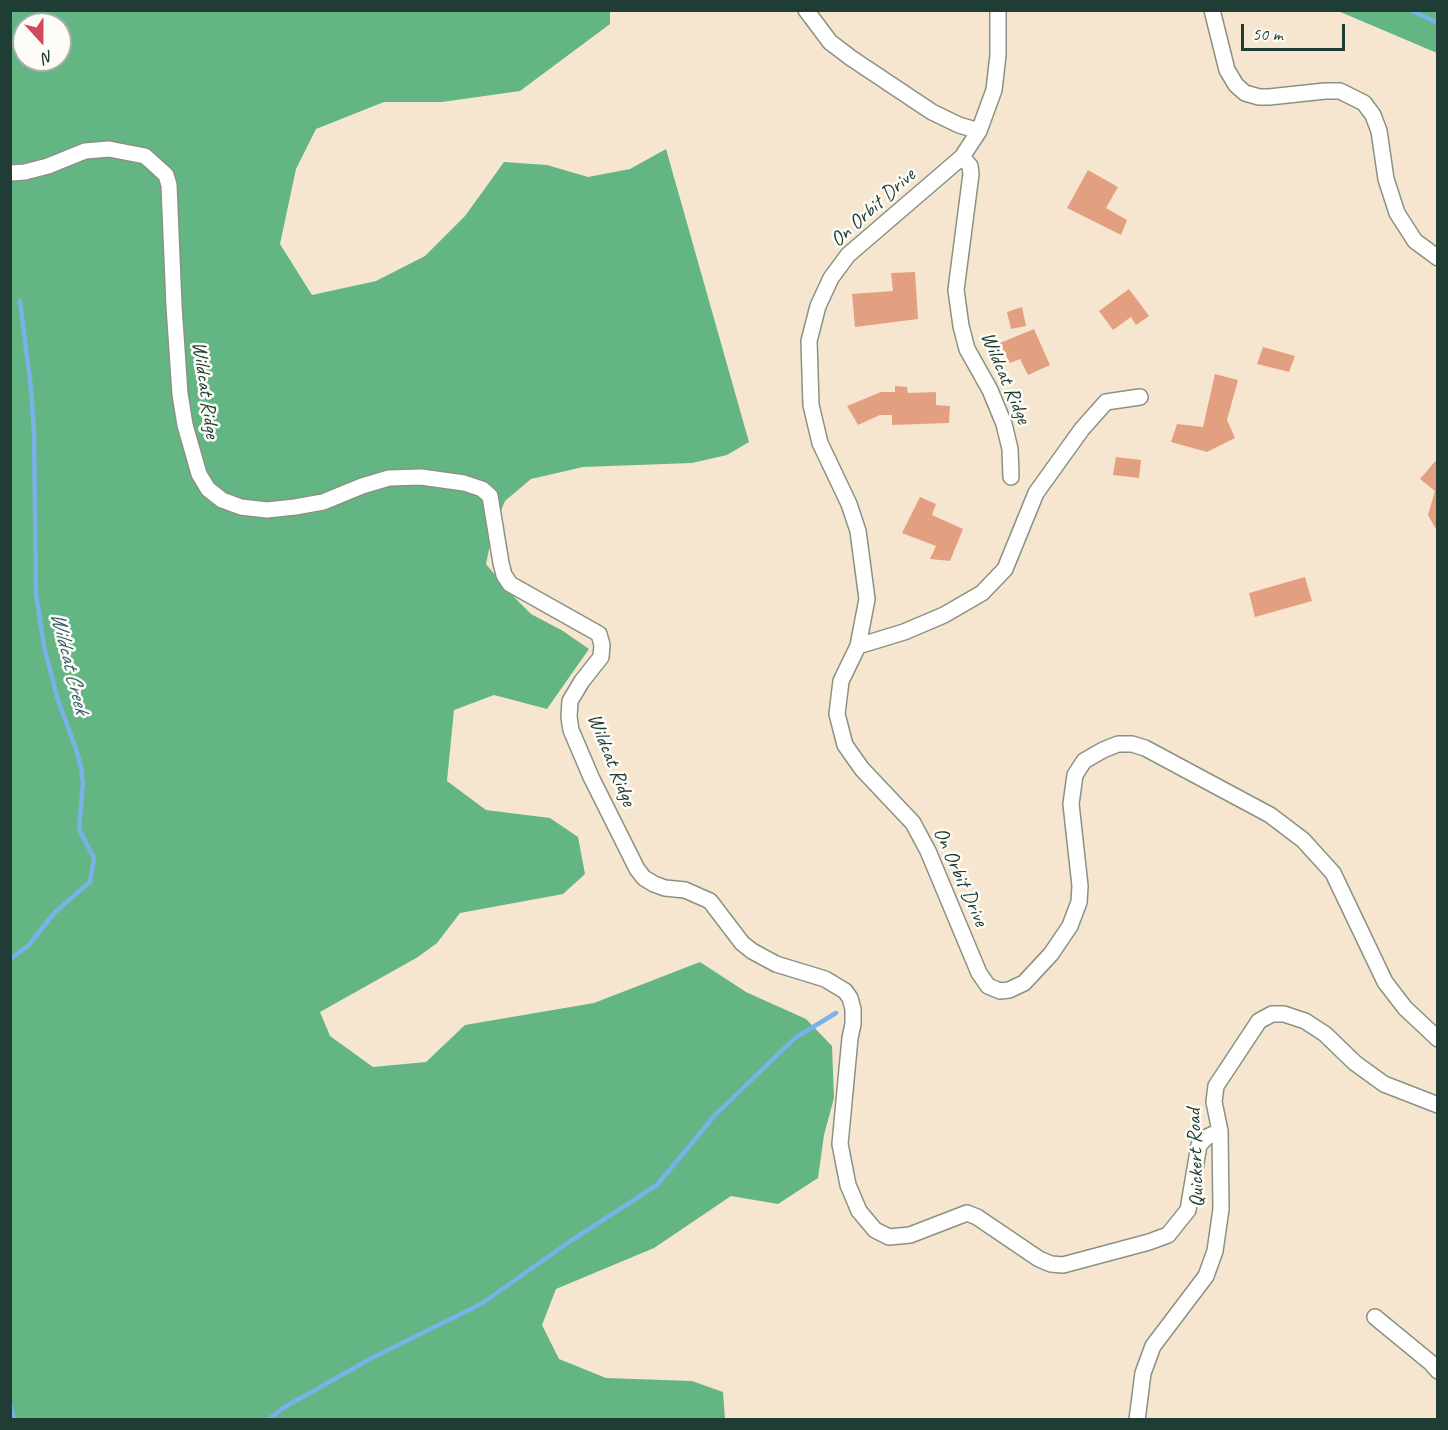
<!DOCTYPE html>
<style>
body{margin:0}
#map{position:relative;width:1448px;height:1430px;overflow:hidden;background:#f6e6cf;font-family:Caveat,sans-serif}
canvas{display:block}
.frame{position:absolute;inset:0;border:12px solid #1f3d34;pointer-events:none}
.north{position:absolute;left:12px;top:12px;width:60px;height:60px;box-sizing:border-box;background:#fdfcf7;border:2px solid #a4b0a9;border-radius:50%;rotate:159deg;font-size:16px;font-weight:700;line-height:24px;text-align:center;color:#1f3d34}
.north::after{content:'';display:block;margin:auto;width:21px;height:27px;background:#d1495b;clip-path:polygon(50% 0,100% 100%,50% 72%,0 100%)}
.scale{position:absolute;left:1241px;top:24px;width:104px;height:27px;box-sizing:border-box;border:3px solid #1f3d34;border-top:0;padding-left:8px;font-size:18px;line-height:21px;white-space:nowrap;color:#1f3d34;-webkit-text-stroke:4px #fdfcf7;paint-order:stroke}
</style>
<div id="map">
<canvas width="1448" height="1430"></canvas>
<div class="frame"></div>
<div class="north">N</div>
<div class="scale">50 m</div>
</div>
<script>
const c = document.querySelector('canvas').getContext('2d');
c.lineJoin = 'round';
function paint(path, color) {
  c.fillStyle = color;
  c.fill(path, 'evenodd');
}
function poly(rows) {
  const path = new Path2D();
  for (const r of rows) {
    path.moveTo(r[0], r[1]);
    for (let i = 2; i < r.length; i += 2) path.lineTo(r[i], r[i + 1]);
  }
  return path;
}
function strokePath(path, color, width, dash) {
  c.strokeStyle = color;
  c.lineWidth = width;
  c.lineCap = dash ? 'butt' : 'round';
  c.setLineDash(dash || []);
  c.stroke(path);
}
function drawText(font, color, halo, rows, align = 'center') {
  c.font = font + ' Caveat,sans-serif';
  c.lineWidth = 5;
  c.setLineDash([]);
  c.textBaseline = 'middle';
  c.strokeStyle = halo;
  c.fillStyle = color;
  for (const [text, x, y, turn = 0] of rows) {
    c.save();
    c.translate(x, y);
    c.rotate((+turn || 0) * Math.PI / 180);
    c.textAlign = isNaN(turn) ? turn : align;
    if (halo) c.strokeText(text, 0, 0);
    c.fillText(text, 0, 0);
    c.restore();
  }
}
paint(poly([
 [10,11,610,11,610,24,520,91,442,102,384,102,316,129,296,169,280,244,312,295,376,281,425,256,465,216,504,162,547,165,588,177,630,169,666,149,749,442,727,455,692,463,583,467,531,479,505,501,493,530,486,564,510,593,531,614,563,631,589,649,547,709,494,695,454,710,447,781,486,810,550,818,578,837,585,874,563,894,460,913,437,943,418,957,320,1012,330,1036,373,1067,426,1062,465,1025,594,1003,700,962,746,992,806,1019,832,1046,834,1098,824,1135,818,1178,778,1204,731,1196,654,1248,556,1289,542,1325,559,1359,606,1378,692,1381,723,1392,725,1419,11,1419],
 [24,24,60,24,60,60,24,60],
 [1338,11,1437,11,1437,53]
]), '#63b683');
strokePath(poly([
 [1410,10,1438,23],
 [10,959,28,946,55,912,90,882,94,858,79,829,83,783,81,768,77,752,58,700,44,647,36,593,34,433,31,388,20,301],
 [10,1404,14,1420],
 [268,1420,283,1408,370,1359,481,1304,572,1240,657,1185,715,1115,795,1038,836,1013]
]), '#79b1e8', 4.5);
paint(poly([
 [1088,170,1118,187,1106,208,1127,220,1121,235,1067,208],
 [915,272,918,319,855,327,852,294,893,291,891,273],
 [1129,289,1149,316,1136,325,1131,317,1113,330,1099,311],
 [1022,307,1026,326,1011,329,1007,312],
 [1034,329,1050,365,1028,375,1020,359,1010,363,1000,343],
 [1263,347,1295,356,1289,372,1257,364],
 [1215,374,1238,380,1227,420,1235,438,1207,452,1171,442,1177,424,1203,427],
 [895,386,907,387,908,393,936,392,936,405,950,406,949,423,892,425,892,415,880,415,858,425,847,406,881,392,895,392],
 [1116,457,1141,460,1139,478,1113,475],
 [1438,458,1438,533,1428,515,1435,491,1420,479],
 [920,497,936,504,932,515,963,529,950,561,930,559,936,546,902,533],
 [1305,577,1312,601,1255,617,1249,593]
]), '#e3a081');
const minor = poly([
 [806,10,830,42,851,58,932,112,959,125,979,131],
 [998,10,998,55,994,90,979,131,962,157,848,255,831,278,818,306,809,341,811,405,820,443,849,504,858,531,867,599,858,646,841,681,837,714,845,745,862,769,913,823,928,851,979,973,988,986,1000,991,1009,990,1024,983,1051,954,1070,926,1079,902,1080,886,1071,804,1075,775,1084,761,1103,750,1118,744,1132,744,1145,748,1270,815,1303,840,1333,873,1385,982,1405,1008,1438,1039],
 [1212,10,1227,70,1236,85,1245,93,1259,97,1269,97,1325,91,1340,91,1364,103,1373,115,1379,131,1386,179,1397,213,1415,241,1438,258],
 [962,157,970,166,971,174,956,290,961,326,967,349,990,390,1004,424,1010,449,1011,477],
 [10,173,25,172,48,166,85,151,109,149,145,156,166,175,169,185,174,306,180,394,185,425,199,474,208,489,222,500,241,507,267,510,295,507,323,502,362,486,389,478,421,477,464,483,482,489,490,496,501,563,504,575,510,584,599,634,602,645,601,657,582,681,570,701,569,717,571,730,591,777,637,869,644,878,654,884,665,888,685,890,710,901,742,943,752,951,776,964,825,979,845,991,850,998,853,1009,853,1024,850,1038,840,1144,848,1185,859,1211,875,1230,889,1237,910,1235,967,1213,977,1217,1039,1259,1051,1264,1063,1265,1149,1242,1168,1235,1188,1210,1199,1145,1207,1137,1220,1131],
 [858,646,904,632,944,615,982,593,1005,569,1036,493,1082,429,1106,402,1140,397],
 [1375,1317,1431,1363,1438,1371],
 [1137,1420,1143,1373,1153,1346,1206,1276,1215,1251,1221,1209,1220,1131,1214,1102,1216,1086,1259,1021,1272,1014,1284,1014,1305,1021,1325,1034,1355,1063,1384,1084,1438,1105]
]);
strokePath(minor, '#8a9282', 18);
strokePath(minor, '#fff', 15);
drawText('21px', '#1f3d34', '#fdfcf7', [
 ["On Orbit Drive",873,208,-42],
 ["Wildcat Ridge",1005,378,67],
 ["Wildcat Ridge",205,390,82],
 ["Wildcat Ridge",611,760,68],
 ["On Orbit Drive",960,877,66],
 ["Quickert Road",1196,1158,-92]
]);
drawText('italic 22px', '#3a606a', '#fdfcf7', [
 ["Wildcat Creek",69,663,76]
]);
</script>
